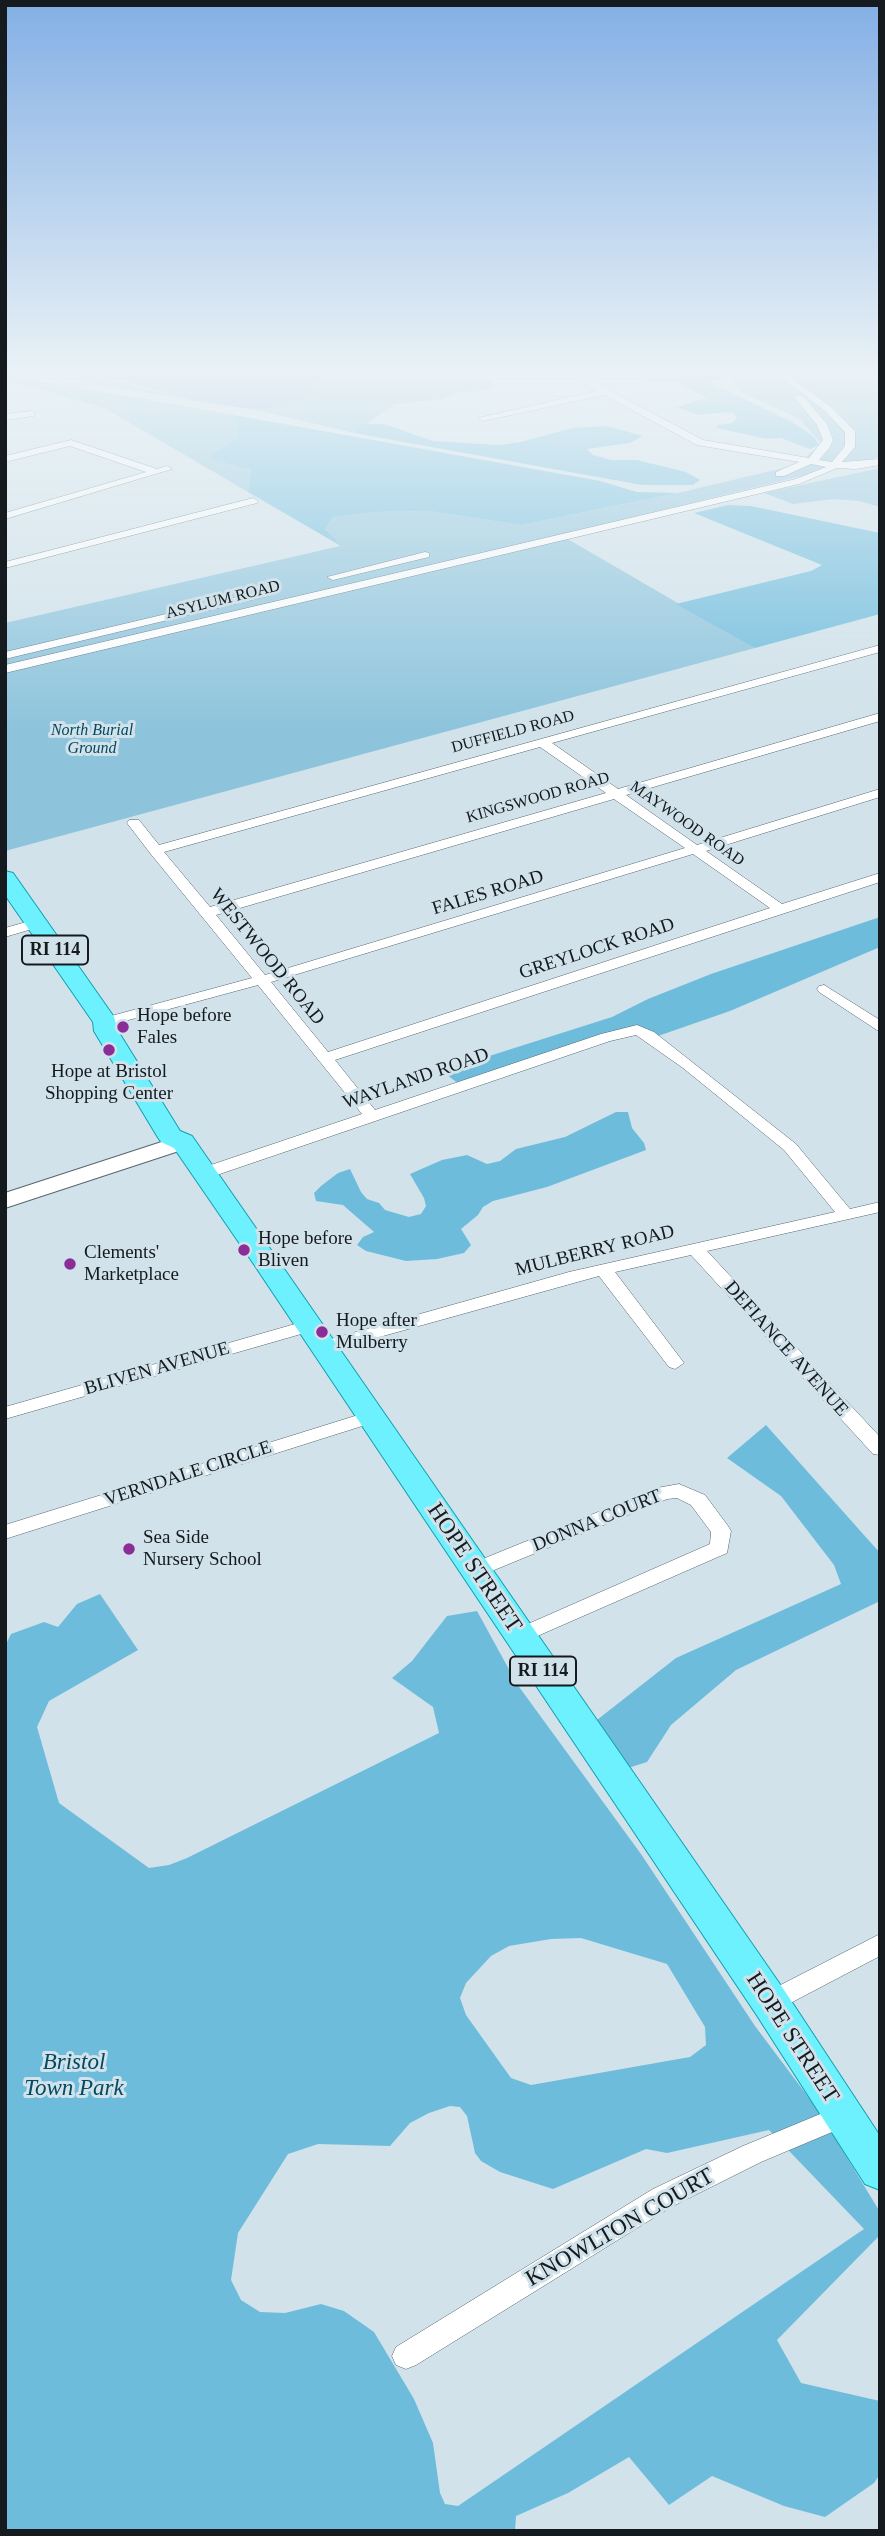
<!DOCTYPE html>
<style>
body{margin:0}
#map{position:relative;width:885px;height:2536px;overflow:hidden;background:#d1e2ea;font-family:"Times New Roman",serif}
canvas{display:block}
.frame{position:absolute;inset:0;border:7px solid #141a1d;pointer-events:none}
</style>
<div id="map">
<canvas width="885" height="2536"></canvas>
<div class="frame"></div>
</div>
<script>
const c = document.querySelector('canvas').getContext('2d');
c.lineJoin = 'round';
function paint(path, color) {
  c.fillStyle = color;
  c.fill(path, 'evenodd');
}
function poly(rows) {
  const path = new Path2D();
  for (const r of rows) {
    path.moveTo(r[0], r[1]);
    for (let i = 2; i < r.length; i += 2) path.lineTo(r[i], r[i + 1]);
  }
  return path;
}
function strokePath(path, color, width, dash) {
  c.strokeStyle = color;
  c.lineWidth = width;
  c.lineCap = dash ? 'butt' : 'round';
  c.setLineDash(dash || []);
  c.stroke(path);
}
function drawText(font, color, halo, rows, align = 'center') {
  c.font = font + ' "Times New Roman",serif';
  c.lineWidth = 6;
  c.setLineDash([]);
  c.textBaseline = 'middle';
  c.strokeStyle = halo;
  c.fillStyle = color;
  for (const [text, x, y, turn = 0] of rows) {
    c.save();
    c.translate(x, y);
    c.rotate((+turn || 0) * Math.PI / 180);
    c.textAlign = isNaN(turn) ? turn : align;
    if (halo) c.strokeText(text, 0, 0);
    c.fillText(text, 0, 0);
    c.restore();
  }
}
paint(poly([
 [5,375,234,415,238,438,214,453,251,471,248,492,106,409,5,379],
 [45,375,107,379,195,401,111,387],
 [319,375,485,375,494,383,487,390,457,393,443,399,395,404,354,433,257,410,314,397,316,392,311,382,321,377],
 [734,375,880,375,880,457,5,670,5,623,340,546,325,529,333,517,376,512,429,511,521,525,678,493,796,465,821,444,800,419,743,393,731,378],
 [880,468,880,507,859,501,834,499,793,504,764,493],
 [566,538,755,648,5,851,5,673]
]), '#8dc4dc');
paint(poly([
 [659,375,735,375,709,382,792,422,813,436,819,445,810,449,781,438,767,439,717,428,717,425,732,423,737,418,733,413,726,412,698,415,677,407,707,398,678,383,645,381],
 [234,415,600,481,637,492,678,493,521,525,429,511,376,512,333,517,325,529,341,546,248,492,251,470,211,458,214,453,238,438],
 [364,424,384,424,433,441,499,445,521,442,572,428,607,426,643,436,630,443,587,449,593,455,612,460,637,460,686,472,700,480,693,485,642,485,354,433],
 [728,505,751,506,880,533,880,614,755,648,676,604,811,571,822,565,694,513],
 [880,917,880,947,730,1011,658,1036,637,1025,459,1084,442,1071,612,1017,648,999,711,974],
 [616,1112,628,1112,632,1128,644,1143,646,1150,547,1187,493,1201,483,1207,478,1215,461,1229,471,1245,464,1253,437,1259,406,1261,366,1251,357,1245,363,1237,374,1232,343,1205,316,1201,314,1193,321,1186,338,1173,350,1169,361,1192,367,1199,379,1203,385,1210,409,1217,421,1214,426,1206,424,1198,410,1174,442,1160,467,1155,487,1164,500,1161,516,1149,565,1137],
 [766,1425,880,1553,880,1601,736,1670,671,1725,647,1762,625,1769,588,1727,676,1658,841,1584,834,1565,781,1496,727,1458],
 [100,1594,138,1650,49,1701,37,1727,59,1803,149,1868,169,1865,187,1858,439,1733,433,1707,392,1678,412,1661,447,1616,477,1611,517,1684,641,1854,755,2026,818,2110,880,2212,880,2235,777,2340,801,2383,880,2401,880,2474,874,2483,825,2517,784,2506,712,2476,669,2505,629,2457,568,2493,516,2516,515,2531,5,2531,5,1646,11,1634,44,1622,58,1627,77,1604],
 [581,1938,667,1964,705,2027,706,2045,690,2057,531,2085,511,2078,466,2015,460,1998,466,1983,491,1956,509,1946,551,1939],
 [450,2106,460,2107,467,2116,475,2153,481,2161,500,2172,553,2189,646,2149,667,2153,769,2130,864,2229,458,2506,445,2504,440,2493,433,2443,414,2399,374,2332,344,2311,321,2304,285,2313,260,2312,241,2300,231,2280,238,2233,288,2154,318,2144,390,2146,410,2123,429,2113]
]), '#6ebcdc');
paint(poly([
 [72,375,319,375,321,378,311,382,316,392,314,396,292,404,257,410,195,401,124,381]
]), '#8ca7e1');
const minor = poly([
 [570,375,581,375,703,440,809,458,823,440,817,425,794,397,802,395,827,424,833,440,830,447,819,460,832,462,845,446,845,432,825,411,778,375,788,375,831,407,855,431,855,447,842,462,880,459,880,465,856,469,837,468,799,484,5,673,5,665,796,479,826,467,811,464,784,476,776,476,776,472,799,462,697,445,604,395,483,421,478,418,597,391,570,375],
 [31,411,34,412,34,416,5,420,5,414,31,411],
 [71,440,157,469,167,466,172,469,5,519,5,513,146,472,70,446,5,462,5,456,71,440],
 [253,498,258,501,257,503,5,568,5,562,253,498],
 [425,552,429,553,429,557,333,580,327,577,425,552],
 [268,590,274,593,272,595,5,659,5,652,268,590],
 [880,645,880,652,552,743,618,789,880,713,880,721,626,795,697,845,880,789,880,797,706,851,782,904,880,873,880,882,335,1060,375,1110,601,1034,637,1025,654,1032,796,1144,850,1209,880,1202,880,1212,707,1251,880,1437,880,1455,873,1454,691,1255,615,1272,684,1363,675,1369,669,1367,599,1276,329,1351,317,1351,314,1347,317,1343,569,1272,835,1212,784,1150,683,1068,636,1035,610,1041,211,1177,199,1177,197,1173,199,1169,362,1114,258,985,110,1025,100,1025,97,1022,100,1019,252,978,150,853,127,823,129,820,139,820,159,845,880,645],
 [540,747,606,793,210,907,164,852,540,747],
 [614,799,685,848,265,975,216,915,614,799],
 [693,854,770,908,328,1052,271,982,693,854],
 [37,919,44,923,42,926,5,937,5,928,37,919],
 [824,985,880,1020,880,1032,819,992,817,989,819,986,824,985],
 [309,1320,315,1322,318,1326,315,1330,5,1419,5,1407,309,1320],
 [371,1411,378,1413,380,1417,378,1421,5,1539,5,1525,371,1411],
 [679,1484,705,1495,728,1526,731,1531,727,1553,526,1641,519,1644,512,1641,509,1636,512,1631,710,1544,711,1532,691,1505,677,1498,667,1499,482,1575,475,1577,468,1575,465,1570,468,1565,657,1488,679,1484],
 [880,1934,880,1956,779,2009,770,2012,761,2009,758,2002,761,1995,880,1934],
 [842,2105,851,2108,855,2116,851,2124,761,2162,671,2207,416,2365,406,2369,396,2365,392,2356,396,2347,653,2189,743,2146,842,2105]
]);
const secondary = poly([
 [183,1135,191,1137,194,1142,191,1147,5,1208,5,1193,183,1135]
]);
const primary = poly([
 [5,871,13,873,114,1017,118,1031,180,1131,192,1136,784,1990,880,2136,880,2190,865,2184,756,2014,253,1263,174,1148,161,1142,157,1136,94,1031,93,1022,5,895,5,871]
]);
strokePath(minor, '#57666d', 1);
strokePath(secondary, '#57666d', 2);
strokePath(primary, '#109faf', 2);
paint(minor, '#fff');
paint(secondary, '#fff');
paint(primary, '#6ef1fe');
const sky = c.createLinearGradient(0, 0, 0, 730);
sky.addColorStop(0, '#83afe5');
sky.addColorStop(0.51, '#eaf2f6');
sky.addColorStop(1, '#eaf2f600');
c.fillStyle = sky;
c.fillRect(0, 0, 885, 730);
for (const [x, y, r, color] of [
 [123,1027,7,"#8b2d97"],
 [109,1050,7,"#8b2d97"],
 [244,1250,7,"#8b2d97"],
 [70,1264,7,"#8b2d97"],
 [322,1332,7,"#8b2d97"],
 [129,1549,7,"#8b2d97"]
]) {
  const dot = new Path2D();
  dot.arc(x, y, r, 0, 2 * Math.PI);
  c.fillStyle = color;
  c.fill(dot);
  strokePath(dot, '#d1e2ea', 2.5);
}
drawText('16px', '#141a1d', '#d1e2ea', [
 ["ASYLUM ROAD",223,600,-14],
 ["DUFFIELD ROAD",513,732,-15],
 ["KINGSWOOD ROAD",538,798,-16],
 ["MAYWOOD ROAD",687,824,35]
]);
drawText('italic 16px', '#03495f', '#d1e2ea', [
 ["North Burial",92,731],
 ["Ground",92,749]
]);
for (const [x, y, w] of [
 [55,950,66],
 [543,1671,66]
]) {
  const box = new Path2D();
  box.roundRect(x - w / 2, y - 14.5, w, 29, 5);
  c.fillStyle = '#d1e2ea';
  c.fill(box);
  strokePath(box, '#141a1d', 2);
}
drawText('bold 18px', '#141a1d', null, [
 ["RI 114",55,950],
 ["RI 114",543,1671]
]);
drawText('19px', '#141a1d', '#d1e2ea', [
 ["FALES ROAD",488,893,-17],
 ["GREYLOCK ROAD",597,949,-18],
 ["WESTWOOD ROAD",267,957,51],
 ["WAYLAND ROAD",416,1079,-19],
 ["MULBERRY ROAD",595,1251,-14],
 ["DEFIANCE AVENUE",786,1349,48],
 ["BLIVEN AVENUE",157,1369,-16],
 ["VERNDALE CIRCLE",188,1474,-18],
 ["DONNA COURT",597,1521,-22]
]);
drawText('19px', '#141a1d', '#d1e2ea', [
 ["Hope before",137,1016],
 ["Fales",137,1038],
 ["Hope at Bristol",109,1072,"center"],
 ["Shopping Center",109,1094,"center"],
 ["Hope before",258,1239],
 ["Bliven",258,1261],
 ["Clements'",84,1253],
 ["Marketplace",84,1275],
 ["Hope after",336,1321],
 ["Mulberry",336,1343],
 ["Sea Side",143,1538],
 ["Nursery School",143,1560]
], 'left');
drawText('23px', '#141a1d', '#d1e2ea', [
 ["HOPE STREET",474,1568,56],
 ["HOPE STREET",792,2038,57],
 ["KNOWLTON COURT",620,2228,-30]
]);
drawText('italic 23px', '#03495f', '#d1e2ea', [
 ["Bristol",74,2063],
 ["Town Park",74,2089]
]);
</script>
